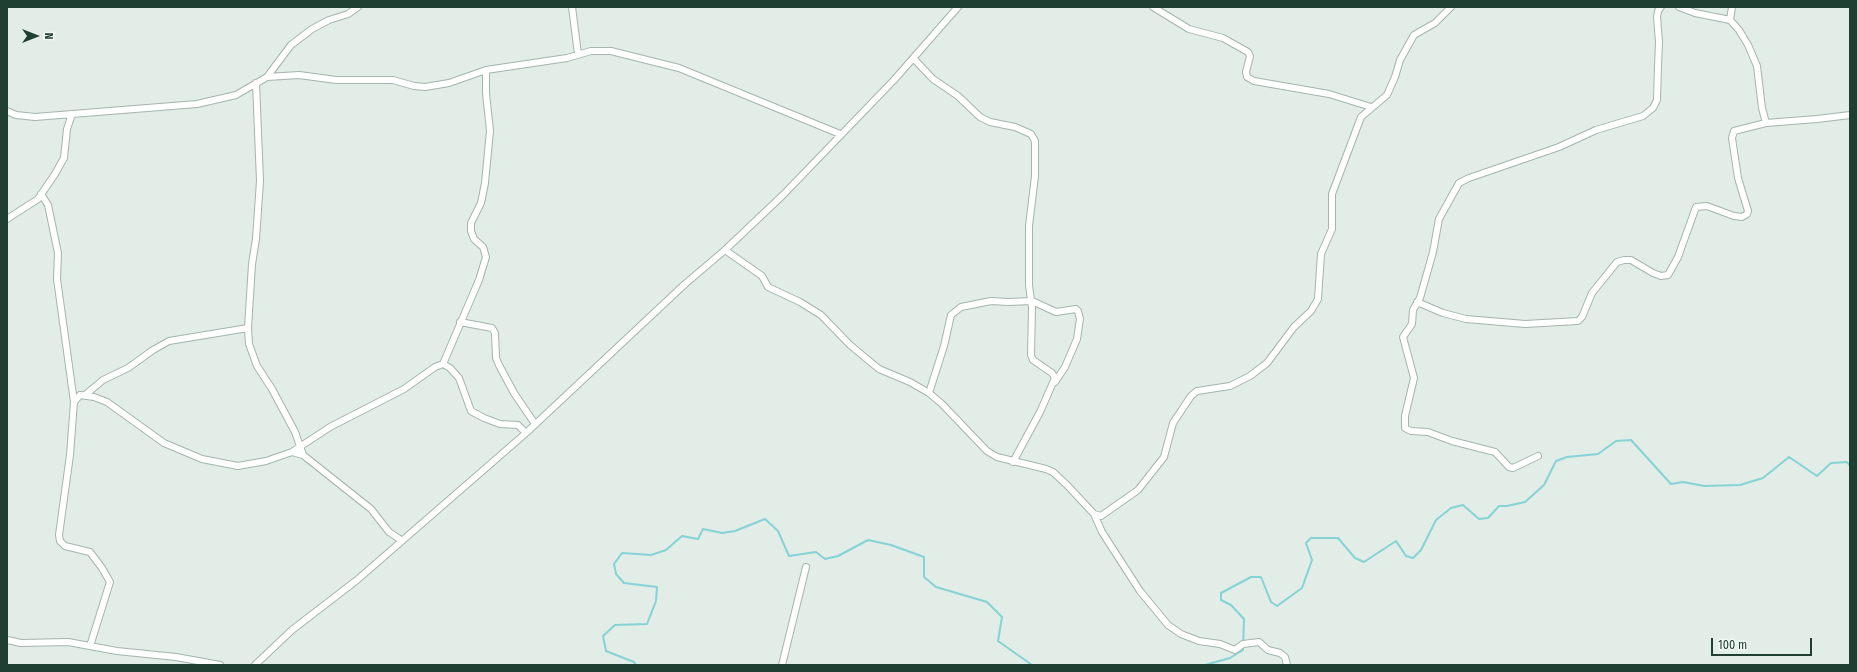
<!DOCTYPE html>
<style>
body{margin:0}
#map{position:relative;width:1857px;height:672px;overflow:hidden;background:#e1ede6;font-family:"Fira Sans Condensed",sans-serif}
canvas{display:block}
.frame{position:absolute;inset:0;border:8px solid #203f33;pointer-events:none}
.north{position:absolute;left:16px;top:16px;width:40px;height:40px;-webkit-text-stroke:3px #f2f9f5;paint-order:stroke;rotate:90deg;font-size:11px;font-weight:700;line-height:16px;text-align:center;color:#203f33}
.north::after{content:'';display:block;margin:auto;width:14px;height:18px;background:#203f33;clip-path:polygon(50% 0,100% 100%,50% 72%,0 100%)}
.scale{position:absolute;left:1711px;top:638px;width:101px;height:18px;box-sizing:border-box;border:2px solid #203f33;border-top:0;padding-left:5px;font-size:12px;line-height:14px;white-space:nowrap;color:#203f33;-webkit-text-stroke:3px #f2f9f5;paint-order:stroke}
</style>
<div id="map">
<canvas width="1857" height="672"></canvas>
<div class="frame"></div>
<div class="north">N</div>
<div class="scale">100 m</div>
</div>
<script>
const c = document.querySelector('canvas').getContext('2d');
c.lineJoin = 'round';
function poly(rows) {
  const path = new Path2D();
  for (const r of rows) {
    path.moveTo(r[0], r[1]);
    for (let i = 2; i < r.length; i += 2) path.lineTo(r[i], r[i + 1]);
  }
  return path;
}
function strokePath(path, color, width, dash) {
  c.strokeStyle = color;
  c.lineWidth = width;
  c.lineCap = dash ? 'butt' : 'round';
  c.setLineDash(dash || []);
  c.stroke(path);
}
strokePath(poly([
 [636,665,634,662,606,651,603,636,615,625,647,624,656,601,657,587,624,583,616,574,614,564,622,553,651,555,666,550,682,536,698,539,703,529,722,533,735,531,765,519,778,531,789,556,816,552,825,559,838,556,868,540,891,545,924,557,924,577,936,587,987,602,1002,617,998,641,1032,665],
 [1205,665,1230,658,1243,650,1244,619,1231,605,1221,600,1221,593,1251,577,1261,577,1271,602,1277,606,1302,588,1312,560,1306,543,1311,538,1338,538,1355,558,1364,562,1396,541,1406,556,1413,558,1421,550,1436,520,1451,508,1463,505,1479,519,1488,518,1499,506,1507,506,1525,502,1544,485,1556,461,1567,457,1598,454,1616,441,1631,440,1671,484,1683,482,1704,486,1740,485,1763,478,1789,457,1817,476,1831,463,1847,462,1850,466]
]), '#86d2d5', 2);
const minor = poly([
 [572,7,578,54],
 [1153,7,1189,29,1223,38,1248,52,1250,56,1246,72,1247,77,1254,81,1329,94,1371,107],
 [1679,7,1695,13,1730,20,1739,30,1748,45,1757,66,1762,108,1766,123,1817,119,1850,115],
 [1730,20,1732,7],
 [914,59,933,79,958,96,980,117,990,122,1015,127,1031,134,1035,141,1035,176,1029,226,1029,285,1032,308,1031,355,1033,360,1052,373,1055,378,1040,412,1013,462],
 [267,77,299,75,336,80,393,80,414,86,425,87,449,83,486,70,567,58,591,51,611,51,679,68,840,134],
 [256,83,260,181,256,239,252,264,248,328,249,344,257,366,272,389,295,432,303,455],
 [7,111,16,115,35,117,197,104,236,95,267,77,291,45,312,29,329,20,348,14,358,7],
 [41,194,48,205,58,253,57,279,74,402,70,455,59,535,60,541,65,546,90,552,102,568,110,582,90,646],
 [7,219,38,199,55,174,64,158,67,129,72,114],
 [725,250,762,276,768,287,800,302,821,315,850,345,879,369,910,382,929,393,942,404,987,451,997,457,1046,469,1053,472,1067,485,1094,514,1101,516,1138,490,1164,457,1173,423,1191,396,1197,391,1230,386,1250,376,1267,363,1294,327,1311,311,1318,299,1321,254,1332,229,1332,194,1361,117,1387,95,1395,77,1400,60,1414,35,1435,23,1451,7],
 [1417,302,1443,313,1466,319,1525,324,1578,321,1582,317,1592,293,1617,262,1624,260,1631,260,1653,273,1661,276,1668,275,1678,257,1696,207,1707,206,1734,216,1742,217,1747,214,1748,211,1738,178,1732,138,1734,131,1766,123],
 [460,322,492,328,495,333,496,358,499,365,514,393,535,424],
 [443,364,479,280,486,257,483,247,474,239,471,231,471,223,481,203,485,183,490,131,486,93,486,70],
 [929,393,944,346,951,315,961,307,991,301,1008,302,1032,301,1056,312,1076,309,1078,311,1080,319,1077,339,1065,367,1055,382],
 [85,395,103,380,128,368,153,350,169,341,248,328],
 [74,402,80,395,94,397,107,402,164,443,202,459,238,466,266,461,292,452,303,455,371,509,389,532,401,540],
 [292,452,330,427,404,389,435,367,443,364,450,368,459,378,471,411,484,418,500,424,518,425,526,433],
 [1538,456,1513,468,1509,467,1495,452,1452,441,1428,432,1411,431,1405,428,1405,416,1414,378,1403,337,1412,324,1413,310,1420,298,1433,252,1439,219,1459,183,1469,178,1559,147,1596,130,1643,116,1653,108,1657,100,1658,66,1659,42,1657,17,1658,11,1661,7],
 [1094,514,1102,532,1140,591,1168,625,1181,634,1199,641,1220,644,1235,650,1243,644,1259,642,1268,650,1280,653,1285,657,1287,665],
 [7,640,21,643,68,642,117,651,176,657,220,665],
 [255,665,292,630,357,580,526,433,685,284,725,250,783,195,894,80,958,7],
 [782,665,806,567]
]);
strokePath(minor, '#a3b5ad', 8);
strokePath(minor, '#fff', 6);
</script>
